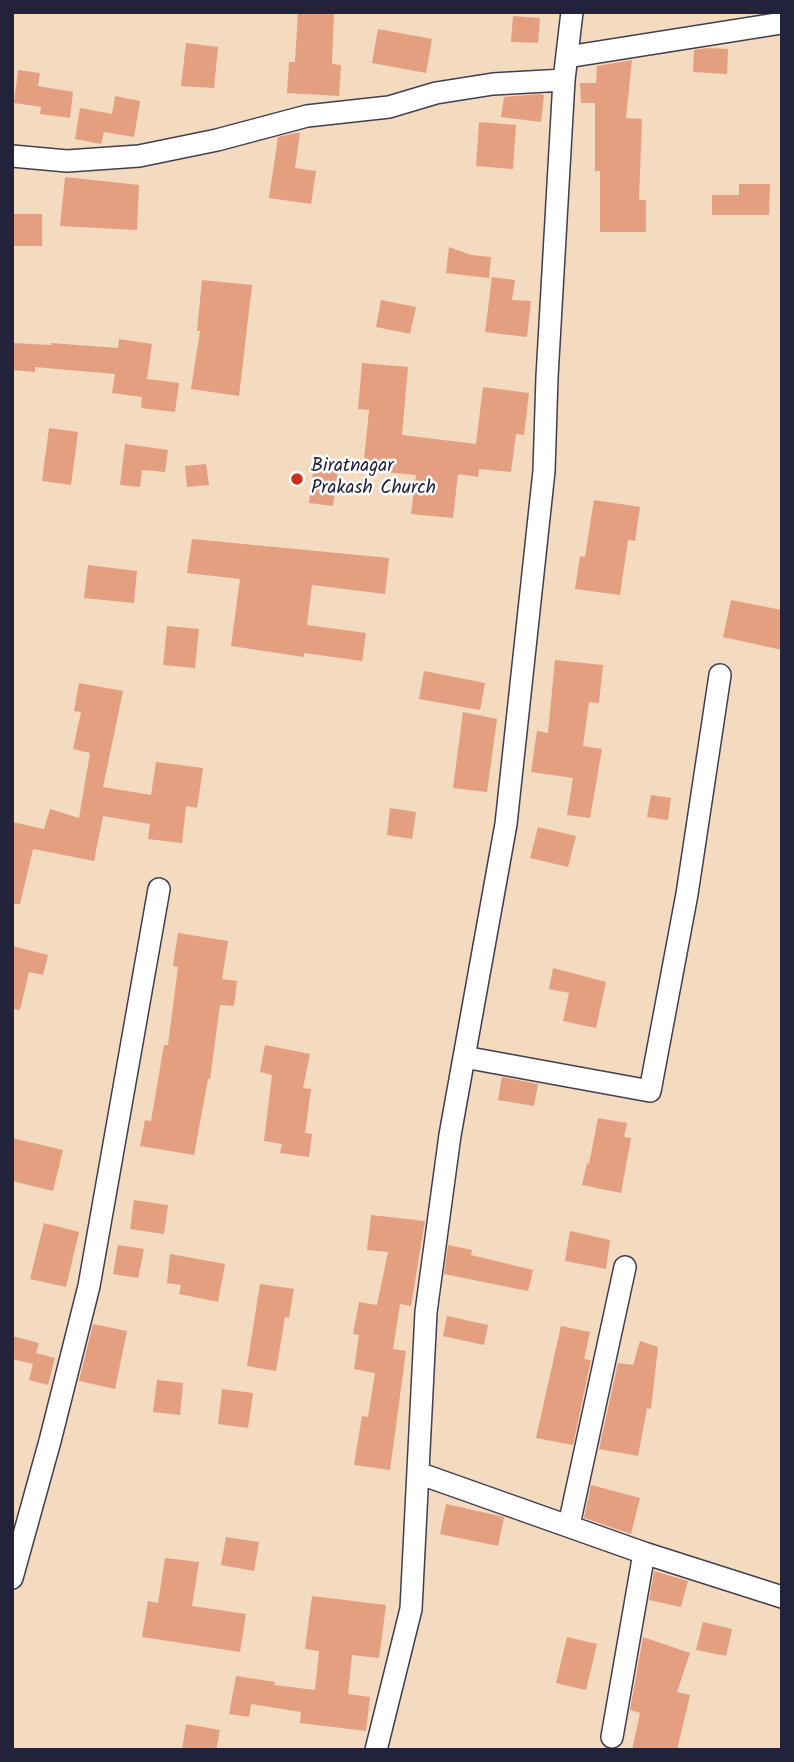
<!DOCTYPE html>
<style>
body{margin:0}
#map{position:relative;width:794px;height:1762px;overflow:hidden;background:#f4dbbf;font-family:Kalam,sans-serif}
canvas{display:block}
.frame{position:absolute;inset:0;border:14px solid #22223b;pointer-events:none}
</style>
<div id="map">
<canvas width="794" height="1762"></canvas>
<div class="frame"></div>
</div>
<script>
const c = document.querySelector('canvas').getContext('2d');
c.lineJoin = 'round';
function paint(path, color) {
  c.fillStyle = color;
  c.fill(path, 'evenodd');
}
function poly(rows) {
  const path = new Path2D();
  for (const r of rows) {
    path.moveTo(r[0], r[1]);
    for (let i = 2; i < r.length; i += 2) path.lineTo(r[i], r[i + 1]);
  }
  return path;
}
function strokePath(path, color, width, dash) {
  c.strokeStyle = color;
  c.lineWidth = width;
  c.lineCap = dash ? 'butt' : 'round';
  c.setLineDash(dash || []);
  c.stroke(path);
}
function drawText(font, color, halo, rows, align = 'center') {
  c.font = font + ' Kalam,sans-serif';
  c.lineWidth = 5;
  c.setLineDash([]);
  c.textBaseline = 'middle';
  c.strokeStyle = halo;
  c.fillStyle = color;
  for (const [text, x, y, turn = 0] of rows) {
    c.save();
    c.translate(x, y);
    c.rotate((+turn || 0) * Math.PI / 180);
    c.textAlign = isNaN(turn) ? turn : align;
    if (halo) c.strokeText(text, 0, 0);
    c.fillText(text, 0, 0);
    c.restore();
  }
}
paint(poly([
 [298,12,334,12,332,64,341,65,339,96,287,93,289,62,295,62],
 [513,16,540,18,538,43,511,42],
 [378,29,432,39,426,73,372,63],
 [186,43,218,47,214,88,181,86],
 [708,48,728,49,727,74,693,72,694,50],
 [632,60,626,118,642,119,639,200,646,200,646,232,600,232,600,171,595,171,595,103,581,103,580,83,596,83,597,66],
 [18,70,40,73,38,86,73,92,70,118,40,114,41,107,14,103],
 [540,94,544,95,541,122,501,117,504,97],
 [115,96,140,101,134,137,104,132,101,144,75,139,80,108,112,114],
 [479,122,516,125,513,169,476,166],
 [296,133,300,133,295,168,316,171,311,204,269,198,278,137],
 [65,177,139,185,137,230,60,226],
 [739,184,770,184,769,215,712,215,712,195,739,195],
 [12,214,42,214,42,246,12,246],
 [449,247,471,255,491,257,489,278,446,273],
 [492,277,515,280,512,300,531,301,527,337,485,332],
 [202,280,252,285,239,396,191,389,200,331,197,331],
 [381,300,416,307,410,334,376,327],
 [119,339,152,344,147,379,179,383,175,412,141,408,142,397,112,393,115,374,35,367,35,372,12,370,12,343,51,345,51,343,118,348],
 [362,363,408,367,402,435,476,444,483,387,529,393,524,435,516,434,511,472,479,469,478,477,458,474,453,518,411,514,416,475,363,470,369,410,358,409],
 [49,428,78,432,71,485,42,481],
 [125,444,168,450,165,472,142,470,140,487,120,485],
 [315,457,339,461,333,506,309,503],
 [206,464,209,485,187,487,185,466],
 [594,500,640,507,635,541,628,540,620,595,575,589,580,556,585,557],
 [192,539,389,558,385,594,312,585,307,625,366,633,362,661,304,653,304,657,231,646,240,579,187,573],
 [88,565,137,571,134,603,84,598],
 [731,600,782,610,782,650,723,637],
 [167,626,199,629,195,668,163,665],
 [555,660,603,665,599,703,589,702,583,746,602,749,590,818,567,815,573,778,531,772,537,731,548,733],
 [424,671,485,683,480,710,419,699],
 [79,683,123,691,103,787,151,795,156,762,203,768,197,808,186,806,182,843,148,839,150,824,103,816,94,861,33,849,20,904,12,904,12,822,44,829,50,809,79,818,90,753,73,749,81,712,74,711],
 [463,712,497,719,487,792,453,788],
 [651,795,671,798,668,820,647,817],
 [390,808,416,812,412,839,387,835],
 [538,827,576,836,568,867,530,858],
 [178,933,228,941,222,979,237,981,234,1006,220,1005,210,1079,208,1079,194,1155,140,1146,145,1120,151,1121,164,1045,168,1045,178,967,173,966],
 [12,946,48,955,43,975,29,972,20,1010,12,1009],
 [553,968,606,982,596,1028,563,1021,569,993,549,989],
 [265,1045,310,1054,303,1088,311,1089,305,1133,312,1134,309,1157,280,1153,282,1144,264,1141,272,1075,260,1072],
 [502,1077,538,1084,534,1106,498,1100],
 [598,1118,627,1123,624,1137,631,1138,621,1193,582,1185,587,1163,589,1164],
 [12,1138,63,1150,53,1191,12,1181],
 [134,1200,168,1205,164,1234,130,1229],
 [371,1215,425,1221,411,1306,400,1304,393,1349,406,1351,390,1470,354,1465,362,1416,368,1417,375,1373,354,1369,359,1335,353,1334,359,1302,377,1305,388,1252,367,1250],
 [44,1223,79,1232,66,1287,30,1279],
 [570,1231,610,1240,606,1269,565,1261],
 [118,1245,144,1249,138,1278,113,1274],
 [448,1245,472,1250,471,1255,533,1270,528,1291,444,1274],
 [170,1254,225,1264,218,1302,179,1294,181,1285,167,1283],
 [260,1284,294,1289,289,1318,285,1317,276,1371,247,1366],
 [447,1316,488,1325,484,1345,443,1336],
 [93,1324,127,1331,115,1389,79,1381],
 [561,1326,590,1332,584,1359,591,1360,573,1445,536,1438],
 [12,1336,39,1343,36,1353,55,1358,48,1385,29,1380,33,1364,12,1359],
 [640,1341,658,1347,651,1409,647,1408,638,1456,599,1449,618,1363,633,1365],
 [157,1380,183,1383,180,1415,153,1412],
 [222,1389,253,1393,248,1428,218,1424],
 [591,1485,640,1498,631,1534,584,1518],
 [446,1504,504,1517,498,1546,440,1534],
 [226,1537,259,1542,254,1571,221,1565],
 [165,1558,199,1562,192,1606,246,1614,240,1652,142,1637,148,1601,158,1603],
 [654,1571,688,1581,681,1607,649,1600],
 [312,1596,386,1605,379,1658,352,1655,348,1694,370,1697,366,1731,300,1723,301,1712,251,1704,249,1717,229,1714,236,1676,275,1682,274,1685,315,1690,319,1651,305,1649],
 [703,1622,732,1629,726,1656,696,1650],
 [567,1637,597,1644,586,1690,556,1683],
 [643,1637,690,1653,677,1692,690,1695,677,1750,632,1750,640,1713,630,1710],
 [186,1724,220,1730,216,1750,182,1750]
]), '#e39f80');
const street = poly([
 [567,57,782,23],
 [12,156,67,161,139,156,217,140,307,116,389,107,436,93,493,84,564,80],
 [464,1057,650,1091,687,894,720,675],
 [418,1473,644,1553,782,1597],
 [569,1525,625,1267],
 [12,1578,50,1441,89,1286,159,889],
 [612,1737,644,1553],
 [376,1750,411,1609,426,1312,450,1135,506,824,544,471,547,377,564,80,572,12]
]);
strokePath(street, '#423e4f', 24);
strokePath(street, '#fff', 21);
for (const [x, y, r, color] of [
 [297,479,7,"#c8321e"]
]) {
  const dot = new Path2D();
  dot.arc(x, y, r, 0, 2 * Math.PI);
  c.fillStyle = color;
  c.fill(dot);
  strokePath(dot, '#fff', 2.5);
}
drawText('19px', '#22223b', '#fff', [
 ["Biratnagar",311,468],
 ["Prakash Church",311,490]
], 'left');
</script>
